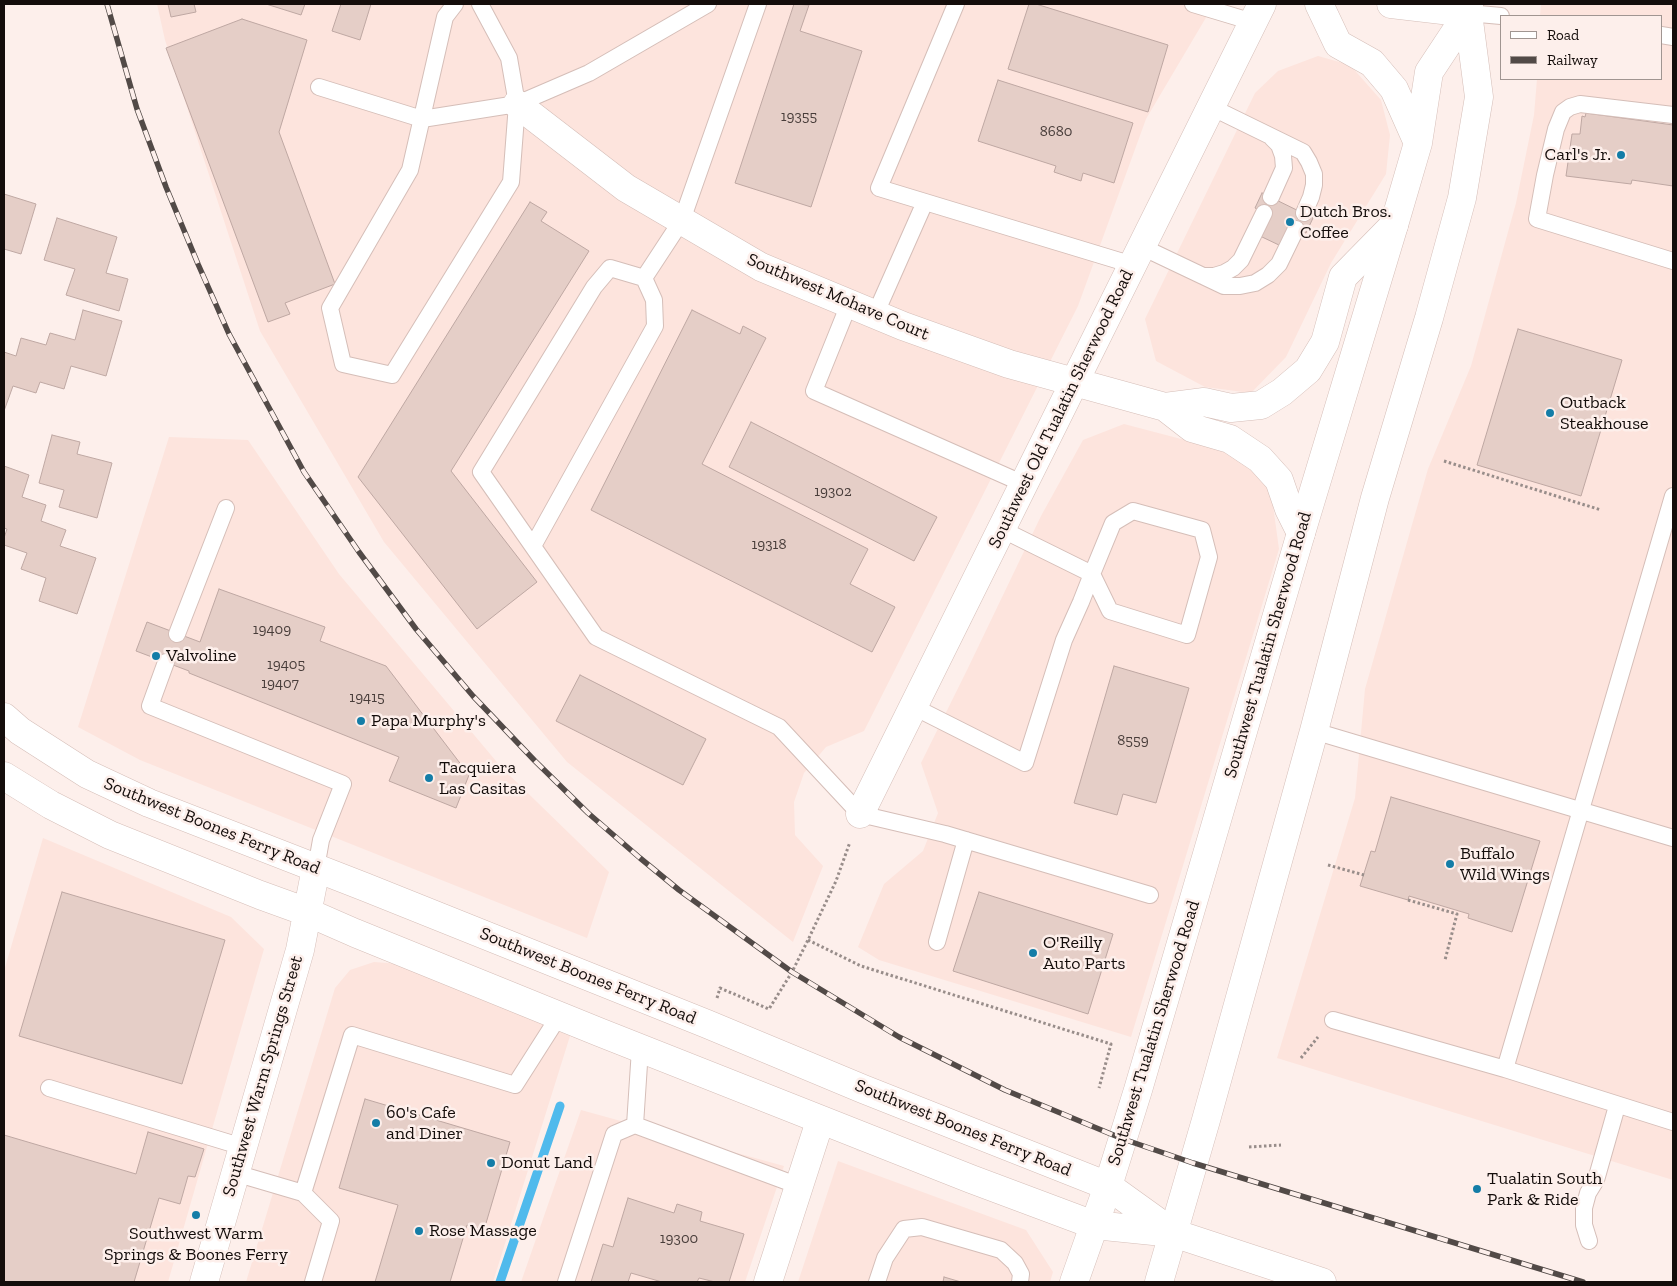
<!DOCTYPE html>
<style>
body{margin:0}
#map{position:relative;width:1677px;height:1286px;overflow:hidden;background:#fdefeb;font-family:"Zilla Slab",serif}
canvas{display:block}
.frame{position:absolute;inset:0;border:5px solid #140d0b;pointer-events:none}
.legend{position:absolute;left:1500px;top:15px;width:162px;height:65px;box-sizing:border-box;background:#fdefeb;border:1px solid #a09591;margin:0;padding:6px 9px;list-style:none;font-size:15px;color:#140d0b}
.legend li{display:flex;align-items:center;gap:10px;height:25px}
.legend b{width:25px;border:1px solid #a09591}
</style>
<div id="map">
<canvas width="1677" height="1286"></canvas>
<div class="frame"></div>
<ul class="legend">
<li><b style="height:6px;background:#fff"></b>Road</li>
<li><b style="height:6px;background:#524a47"></b>Railway</li>
</ul>
</div>
<script>
const c = document.querySelector('canvas').getContext('2d');
c.lineJoin = 'round';
function paint(path, color) {
  c.fillStyle = color;
  c.fill(path, 'evenodd');
}
function poly(rows) {
  const path = new Path2D();
  for (const r of rows) {
    path.moveTo(r[0], r[1]);
    for (let i = 2; i < r.length; i += 2) path.lineTo(r[i], r[i + 1]);
  }
  return path;
}
function strokePath(path, color, width, dash) {
  c.strokeStyle = color;
  c.lineWidth = width;
  c.lineCap = dash ? 'butt' : 'round';
  c.setLineDash(dash || []);
  c.stroke(path);
}
function drawText(font, color, halo, rows, align = 'center') {
  c.font = font + ' "Zilla Slab",serif';
  c.lineWidth = 5;
  c.setLineDash([]);
  c.textBaseline = 'middle';
  c.strokeStyle = halo;
  c.fillStyle = color;
  for (const [text, x, y, turn = 0] of rows) {
    c.save();
    c.translate(x, y);
    c.rotate((+turn || 0) * Math.PI / 180);
    c.textAlign = isNaN(turn) ? turn : align;
    if (halo) c.strokeText(text, 0, 0);
    c.fillText(text, 0, 0);
    c.restore();
  }
}
paint(poly([
 [157,4,1214,4,1146,119,1078,306,864,731,826,747,804,773,794,802,795,835,823,866,793,942,567,762,384,542,260,331,165,40],
 [1541,4,1673,4,1673,1180,1277,1058,1355,798,1365,689,1428,469,1471,366,1516,203,1534,115,1537,79,1661,79,1661,16,1540,16],
 [1318,56,1350,65,1381,100,1390,135,1386,174,1331,263,1286,357,1251,393,1205,387,1156,361,1145,319,1255,93,1278,71],
 [1124,424,1242,455,1271,491,1279,549,1131,1037,879,960,858,947,884,884,923,851,938,813,921,763,968,668,1041,516,1083,440],
 [169,437,248,440,339,574,501,767,609,872,587,938,140,760,78,727],
 [43,838,231,917,264,949,168,1282,4,1282,4,971],
 [374,962,400,964,570,1036,493,1282,246,1282,335,988,350,970],
 [581,1110,784,1166,745,1282,521,1282],
 [838,1161,1026,1230,1053,1272,1050,1282,798,1282]
]), '#fde4dd');
strokePath(poly([
 [500,1282,560,1106]
]), '#50baec', 9);
const building = poly([
 [168,4,194,4,196,12,171,17,168,4],
 [266,4,305,4,301,15,266,4],
 [341,4,371,4,360,40,332,31,341,4],
 [794,4,809,5,800,31,862,51,811,207,735,183,794,4],
 [1029,4,1036,4,1168,45,1148,112,1008,69,1029,4],
 [242,19,307,40,279,132,335,284,285,303,290,314,268,322,166,48,242,19],
 [998,80,1133,123,1114,183,1083,173,1081,181,1054,172,1056,166,978,141,998,80],
 [1586,113,1673,125,1673,186,1632,180,1631,184,1566,176,1572,134,1580,134,1582,116,1585,117,1586,113],
 [1262,193,1313,218,1306,233,1290,226,1281,246,1260,236,1270,216,1255,208,1262,193],
 [4,194,36,204,21,254,4,249,4,194],
 [530,202,547,212,541,221,589,251,451,471,537,582,477,629,358,477,530,202],
 [57,218,117,237,106,273,128,279,119,311,66,295,75,269,44,260,57,218],
 [83,310,122,321,106,376,71,366,64,389,40,382,36,393,13,386,4,411,4,352,16,356,21,338,46,345,50,333,75,340,83,310],
 [692,310,740,334,743,326,766,338,702,464,868,549,850,584,895,607,872,652,591,510,692,310],
 [1518,329,1622,360,1581,496,1477,465,1518,329],
 [751,422,937,517,914,561,729,467,751,422],
 [52,435,80,442,77,454,112,463,97,518,59,507,64,490,39,483,52,435],
 [4,466,29,475,22,497,46,505,41,521,66,530,60,546,96,558,77,614,39,601,46,578,21,569,27,553,4,545,4,538,7,529,4,528,4,466],
 [219,589,325,627,320,641,386,666,469,775,456,808,389,781,399,757,189,673,189,671,136,651,147,622,200,642,219,589],
 [1114,666,1189,688,1156,803,1123,794,1117,815,1074,803,1114,666],
 [580,675,706,739,683,785,556,721,580,675],
 [1391,797,1540,841,1512,932,1468,918,1469,914,1409,896,1408,900,1360,886,1371,851,1375,852,1391,797],
 [62,892,225,940,182,1084,19,1036,62,892],
 [979,892,1113,934,1088,1014,953,971,979,892],
 [365,1099,510,1142,484,1230,467,1225,450,1282,375,1282,398,1205,339,1188,365,1099],
 [148,1132,204,1149,195,1177,188,1176,180,1204,159,1198,134,1282,4,1282,4,1135,136,1174,148,1132],
 [628,1198,674,1213,677,1204,702,1212,700,1221,744,1234,729,1282,715,1282,699,1278,697,1282,662,1282,631,1273,628,1282,591,1282,603,1244,613,1247,628,1198],
 [944,1277,961,1282,943,1282,944,1277]
]);
paint(building, '#e5cec7');
strokePath(building, '#bfa8a3', 1);
const lane = poly([
 [455,4,445,17,410,170,330,308,343,364,392,375,511,182,517,104,509,58,480,4],
 [758,4,682,220,644,278,610,268,594,287,481,472,596,637,779,727,860,814,945,834,1150,895],
 [956,4,879,188,1133,265],
 [1193,4,1253,22],
 [1468,13,1501,16],
 [1661,35,1673,37],
 [319,87,422,119,517,104,589,73,708,4],
 [1211,107,1303,152,1309,162,1314,174,1314,185,1311,197,1304,213],
 [1673,115,1580,104,1570,107,1563,112,1556,129,1545,175,1537,219,1673,261],
 [1271,197,1284,168,1283,156,1279,145,1272,138],
 [1142,247,1224,286,1240,286,1255,283,1268,275,1279,264,1296,229],
 [1203,276,1214,276,1224,273,1233,268,1241,260,1264,213],
 [849,304,814,391,1024,484],
 [875,315,925,202],
 [533,546,655,326,654,300,644,278],
 [177,634,226,508],
 [166,662,150,706,343,784,321,840,316,868],
 [914,707,1025,763,1064,640,1081,602,1092,574,1113,523,1133,511,1202,530,1209,557,1187,635,1110,611,1092,574,1001,529],
 [1314,731,1673,838],
 [937,942,966,840],
 [1333,1020,1505,1069,1673,1122],
 [1505,1069,1673,496],
 [49,1088,243,1147],
 [635,1125,640,1049],
 [235,1173,303,1193,331,1221,313,1282],
 [303,1193,352,1035,515,1085,559,1016],
 [1589,1241,1584,1225,1584,1208,1588,1193,1596,1180,1617,1106],
 [566,1282,614,1134,635,1125,799,1186],
 [877,1282,885,1258,904,1229,922,1227,1001,1250,1015,1263,1021,1274,1020,1282]
]);
const street = poly([
 [1391,4,1468,13],
 [517,104,626,188,761,267,903,326,1009,364,1165,407,1192,428,1230,439,1260,459,1279,480,1289,509,1301,533],
 [1165,407,1204,402,1231,408,1261,405,1282,392,1308,370,1325,342,1343,277,1394,225],
 [860,814,1262,4],
 [768,1282,820,1121]
]);
const secondary = poly([
 [4,717,20,731,87,774,149,803,365,887,707,1024,863,1089,1108,1186,1172,1232],
 [4,776,51,805,110,835,260,895,307,912,355,933,599,1032,971,1179,1094,1225,1173,1233,1322,1282],
 [204,1282,300,950,316,868]
]);
const highway = poly([
 [1319,4,1338,44,1372,63,1394,89,1418,143],
 [1074,1282,1108,1186,1138,1090,1301,533,1394,225,1418,143,1429,72,1468,13],
 [1159,1282,1206,1120,1314,731,1375,498,1429,318,1462,198,1479,97,1468,13,1469,5]
]);
strokePath(lane, '#d5beb8', 18);
strokePath(street, '#d5beb8', 29);
strokePath(secondary, '#d5beb8', 29);
strokePath(highway, '#d5beb8', 29);
strokePath(poly([
 [1444,461,1601,510],
 [1328,865,1364,875],
 [1408,900,1457,914,1445,960],
 [808,940,861,966,1111,1044,1099,1088],
 [717,998,720,988,769,1009,792,972,808,940,836,881,850,842],
 [1301,1058,1318,1037],
 [1249,1147,1281,1145]
]), '#988d8a', 3, [2.5, 2.5]);
strokePath(lane, '#fff', 16);
strokePath(street, '#fff', 28);
strokePath(secondary, '#fff', 28);
strokePath(highway, '#fff', 28);
const rail = poly([
 [107,4,137,109,166,187,198,264,229,334,304,472,359,552,416,629,473,696,535,761,588,813,640,858,679,890,792,972,899,1037,1005,1090,1123,1139,1193,1163,1583,1282]
]);
strokePath(rail, '#524a47', 5.5);
strokePath(rail, '#fdefeb', 4, [11]);
for (const [x, y, r, color] of [
 [1621,155,5,"#147da7"],
 [1290,222,5,"#147da7"],
 [1550,413,5,"#147da7"],
 [156,656,5,"#147da7"],
 [361,721,5,"#147da7"],
 [429,778,5,"#147da7"],
 [1450,864,5,"#147da7"],
 [1033,953,5,"#147da7"],
 [376,1123,5,"#147da7"],
 [491,1163,5,"#147da7"],
 [1477,1189,5,"#147da7"],
 [196,1215,5,"#147da7"],
 [419,1231,5,"#147da7"]
]) {
  const dot = new Path2D();
  dot.arc(x, y, r, 0, 2 * Math.PI);
  c.fillStyle = color;
  c.fill(dot);
  strokePath(dot, '#fdefeb', 2);
}
drawText('15px', '#483d3a', null, [
 ["19355",799,117],
 ["8680",1056,132],
 ["19302",833,492],
 ["19318",769,545],
 ["19409",272,630],
 ["19405",286,665],
 ["19407",280,684],
 ["19415",367,698],
 ["8559",1133,741],
 ["19300",679,1239]
]);
drawText('18px', '#140d0b', '#fdefeb', [
 ["Carl's Jr.",1611,155,"right"],
 ["Dutch Bros.",1300,212],
 ["Coffee",1300,233],
 ["Outback",1560,403],
 ["Steakhouse",1560,424],
 ["Valvoline",166,656],
 ["Papa Murphy's",371,721],
 ["Tacquiera",439,768],
 ["Las Casitas",439,789],
 ["Buffalo",1460,854],
 ["Wild Wings",1460,875],
 ["O'Reilly",1043,943],
 ["Auto Parts",1043,964],
 ["60's Cafe",386,1113],
 ["and Diner",386,1134],
 ["Donut Land",501,1163],
 ["Tualatin South",1487,1179],
 ["Park & Ride",1487,1200],
 ["Rose Massage",429,1231],
 ["Southwest Warm",196,1234,"center"],
 ["Springs & Boones Ferry",196,1255,"center"]
], 'left');
drawText('18px', '#140d0b', '#fdefeb', [
 ["Southwest Mohave Court",838,297,23],
 ["Southwest Old Tualatin Sherwood Road",1061,409,-64],
 ["Southwest Tualatin Sherwood Road",1268,645,-74],
 ["Southwest Boones Ferry Road",212,826,22],
 ["Southwest Boones Ferry Road",588,976,22],
 ["Southwest Tualatin Sherwood Road",1154,1033,-73],
 ["Southwest Warm Springs Street",263,1076,-74],
 ["Southwest Boones Ferry Road",963,1128,22]
]);
</script>
